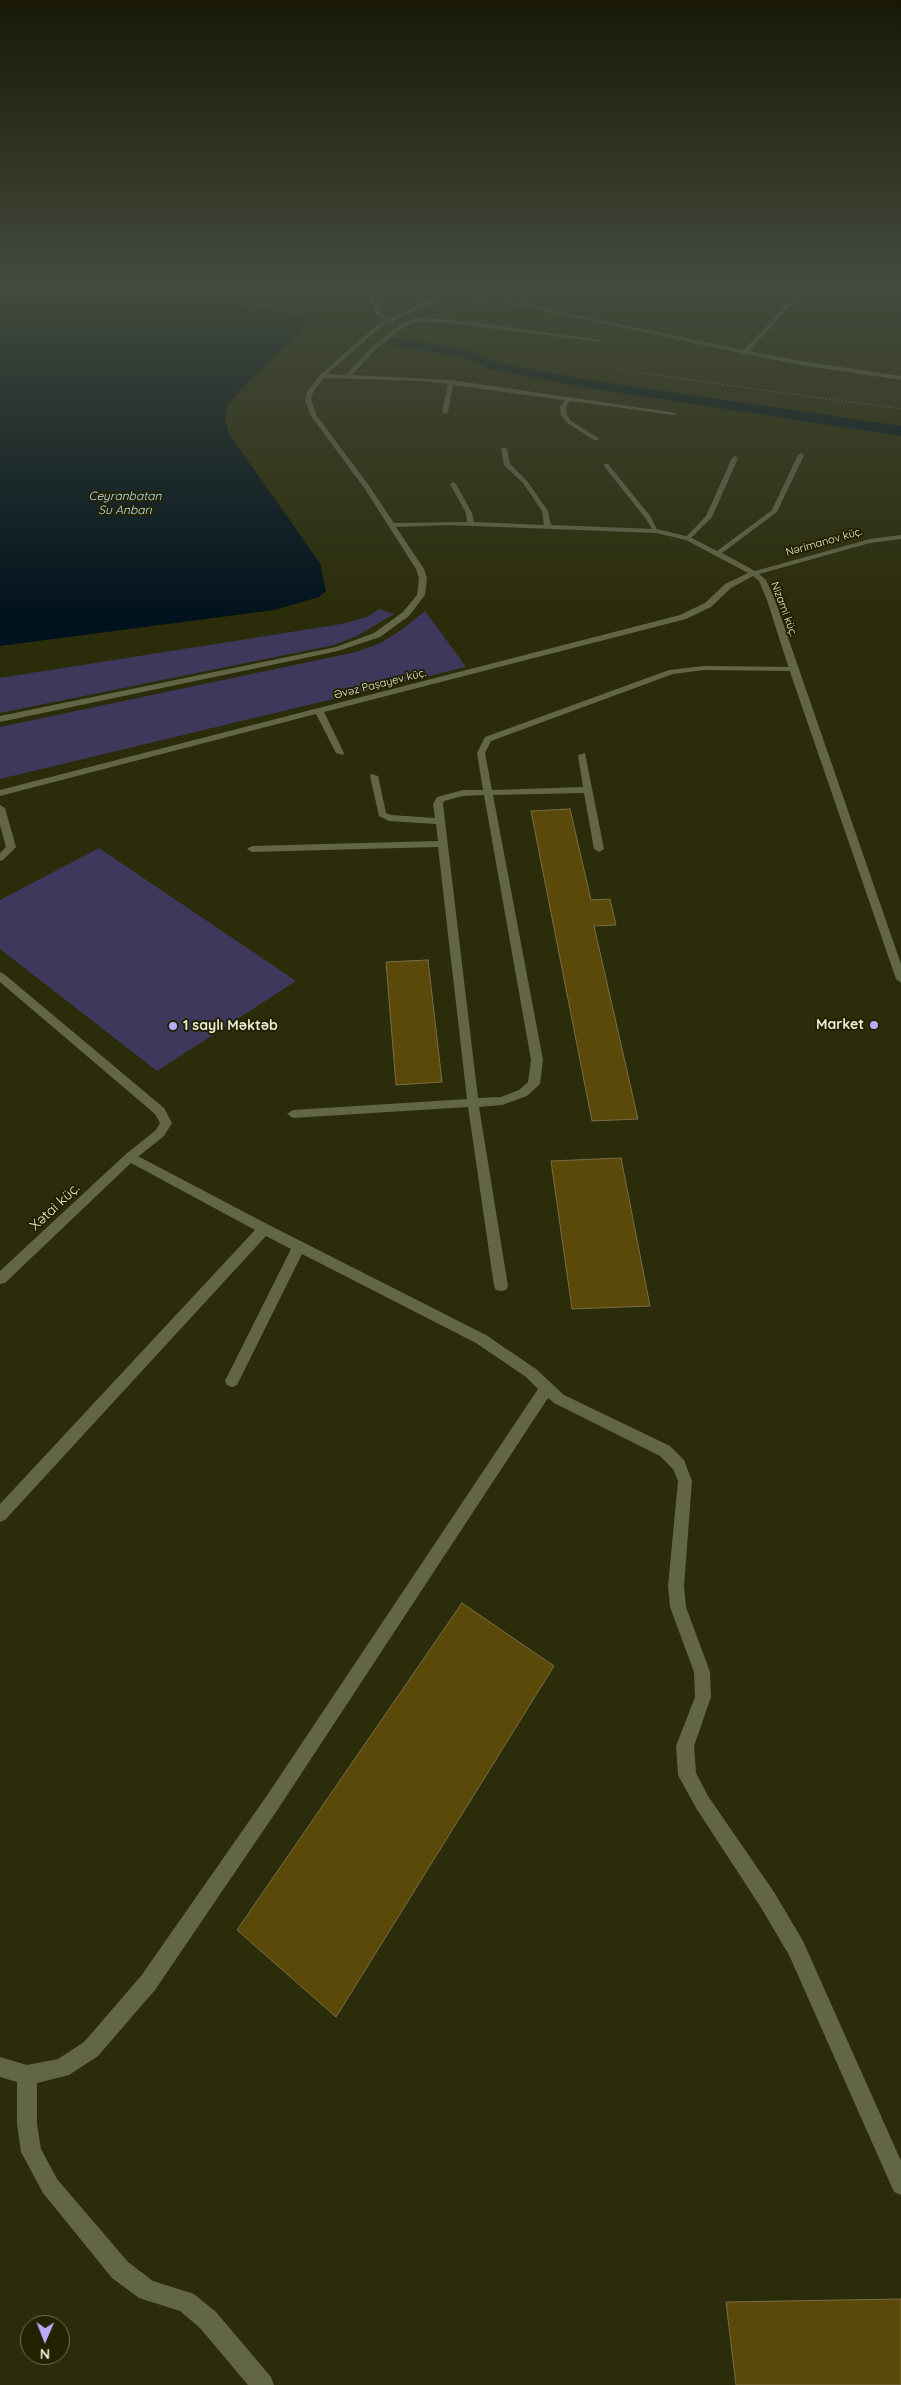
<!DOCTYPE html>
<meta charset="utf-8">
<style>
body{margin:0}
#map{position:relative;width:901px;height:2385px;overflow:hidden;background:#2b2c09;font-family:Quicksand,sans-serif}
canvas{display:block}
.north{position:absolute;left:20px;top:2315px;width:50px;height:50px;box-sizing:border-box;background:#220;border:1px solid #717256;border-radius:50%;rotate:181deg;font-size:14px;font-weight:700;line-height:20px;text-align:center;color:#e8ead6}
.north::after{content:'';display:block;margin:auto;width:18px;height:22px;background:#b7abf7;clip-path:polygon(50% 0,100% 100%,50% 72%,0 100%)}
</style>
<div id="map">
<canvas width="901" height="2385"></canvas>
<div class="north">N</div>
</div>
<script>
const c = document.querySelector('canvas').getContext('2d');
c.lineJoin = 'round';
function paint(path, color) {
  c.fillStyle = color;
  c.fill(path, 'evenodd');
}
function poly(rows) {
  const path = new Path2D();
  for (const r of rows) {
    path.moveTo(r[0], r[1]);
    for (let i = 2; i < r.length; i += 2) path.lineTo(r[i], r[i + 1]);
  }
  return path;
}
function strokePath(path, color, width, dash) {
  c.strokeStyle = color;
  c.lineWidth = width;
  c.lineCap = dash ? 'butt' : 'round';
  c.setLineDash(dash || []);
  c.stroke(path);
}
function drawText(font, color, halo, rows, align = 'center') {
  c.font = font + ' Quicksand,sans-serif';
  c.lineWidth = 4;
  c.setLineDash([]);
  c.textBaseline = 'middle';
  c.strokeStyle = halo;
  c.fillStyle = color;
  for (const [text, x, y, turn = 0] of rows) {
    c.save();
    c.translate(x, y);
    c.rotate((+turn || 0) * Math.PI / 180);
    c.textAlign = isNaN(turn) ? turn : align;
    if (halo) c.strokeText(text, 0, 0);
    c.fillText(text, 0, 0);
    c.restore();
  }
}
paint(poly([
 [379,609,394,614,357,636,334,645,0,713,0,678,342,624,367,617],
 [425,611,466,667,0,779,0,727,356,652,381,643,404,628],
 [99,848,296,981,157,1071,0,949,0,900]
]), '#3f385d');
paint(poly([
 [0,284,84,284,290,313,304,317,306,320,301,330,234,397,227,406,225,419,229,434,320,563,326,591,319,597,274,610,0,646]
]), '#00121d');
paint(poly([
 [393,338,469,350,499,363,582,379,901,426,901,436,582,387,490,369,466,358,388,345,386,342,388,339,393,338]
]), '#00121d');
const building = poly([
 [570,809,591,900,610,899,616,925,594,926,638,1119,592,1121,531,811,570,809],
 [428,960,442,1082,396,1085,386,962,428,960],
 [621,1158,650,1306,572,1309,551,1161,621,1158],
 [462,1603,554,1666,336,2017,237,1930,462,1603],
 [901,2299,901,2385,736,2385,726,2302,901,2299]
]);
paint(building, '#5b4909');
strokePath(building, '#796c49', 1);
strokePath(poly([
 [619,370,901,409]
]), '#6d6e50', 1, [2, 2]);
paint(poly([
 [247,284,342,295,367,293,364,284,368,284,372,293,420,290,439,284,446,284,420,292,373,295,381,313,392,320,389,322,377,315,369,296,342,297,247,284],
 [806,284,810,284,749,351,801,361,901,376,901,380,801,365,745,354,453,291,455,290,744,350,806,284],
 [567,397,572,398,566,407,567,415,571,421,598,438,598,440,594,440,567,423,561,415,560,407,567,397],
 [735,456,738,458,712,517,690,539,686,539,686,537,706,516,732,458,735,456],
 [604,464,608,464,651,517,658,532,654,532,646,519,604,466,604,464],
 [704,666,793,667,797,669,793,671,704,670,673,674,491,741,485,753,492,790,583,787,578,755,585,753,604,849,599,852,594,849,584,793,493,795,543,1060,540,1084,527,1096,502,1105,479,1107,508,1286,506,1290,501,1291,496,1290,494,1286,468,1107,293,1118,287,1114,293,1110,467,1099,438,847,252,852,247,849,252,846,438,841,436,824,389,821,379,816,370,776,371,774,378,776,386,813,391,815,435,818,433,804,437,797,463,790,483,790,477,753,485,737,669,670,704,666],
 [484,795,531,1060,528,1082,519,1090,501,1097,478,1098,443,804,444,801,463,796,484,795],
 [0,972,4,974,164,1108,172,1123,164,1136,134,1160,126,1160,124,1157,126,1154,156,1130,160,1123,155,1114,0,982,0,972]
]), '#636547');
paint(poly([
 [453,290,457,291,382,326,327,374,346,375,371,348,402,323,418,318,449,319,601,340,598,342,449,323,418,322,406,325,375,350,352,375,451,380,677,413,674,415,453,385,448,412,445,414,442,412,448,384,423,381,324,378,313,392,311,400,317,416,370,487,394,523,467,522,466,513,450,484,453,482,456,484,472,513,474,522,544,525,542,511,523,483,504,465,501,449,504,447,507,449,510,464,527,481,548,511,551,525,656,529,690,537,717,551,772,510,798,455,801,453,804,455,777,512,722,553,755,571,870,539,901,535,901,539,870,543,759,574,766,580,775,600,901,964,901,983,896,979,789,669,767,600,759,581,753,576,731,588,711,607,686,619,324,712,344,753,343,755,336,753,316,714,0,796,0,790,680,615,705,603,725,584,748,573,686,540,656,533,448,525,396,527,424,569,427,578,425,595,409,616,380,637,338,651,0,722,0,716,336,647,374,633,403,612,417,595,419,578,416,569,365,489,311,416,305,400,307,392,320,375,378,324,453,290],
 [0,805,5,808,16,847,3,860,0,861,0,853,6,847,0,825,0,805],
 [130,1152,269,1225,486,1335,536,1369,564,1395,670,1446,684,1460,692,1481,684,1586,686,1607,710,1672,711,1697,694,1746,696,1773,708,1796,774,1892,803,1941,901,2161,901,2195,894,2192,789,1955,760,1906,696,1808,678,1775,676,1746,695,1697,694,1672,670,1607,668,1586,678,1481,673,1469,660,1456,554,1403,548,1398,280,1806,155,1990,98,2056,69,2075,37,2083,37,2124,41,2149,57,2179,128,2262,153,2281,194,2294,216,2312,271,2377,274,2385,248,2385,200,2328,180,2311,139,2298,112,2278,43,2193,21,2152,17,2124,17,2082,0,2077,0,2057,27,2065,58,2059,84,2042,141,1976,268,1794,538,1389,526,1377,476,1343,302,1254,237,1385,232,1387,227,1385,225,1381,291,1249,266,1236,5,1520,0,1522,0,1504,255,1230,131,1163,5,1283,0,1284,0,1271,126,1154,130,1152]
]), '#636547');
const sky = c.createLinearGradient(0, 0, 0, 618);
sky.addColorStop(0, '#181805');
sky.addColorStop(0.46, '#444b3e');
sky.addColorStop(1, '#444b3e00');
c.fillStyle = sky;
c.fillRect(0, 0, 901, 618);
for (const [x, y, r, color] of [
 [874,1025,5,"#b7abf7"],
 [173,1026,5,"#b7abf7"]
]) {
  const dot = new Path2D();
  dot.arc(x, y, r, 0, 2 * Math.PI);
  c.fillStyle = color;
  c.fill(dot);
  strokePath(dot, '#220', 2);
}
drawText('11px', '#e8ead6', '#220', [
 ["Nərimanov küç.",824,542,-16],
 ["Nizami küç.",784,609,70],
 ["Əvəz Paşayev küç.",380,684,-14]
]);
drawText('italic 12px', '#b8e0f6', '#220', [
 ["Ceyranbatan",125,496],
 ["Su Anbarı",125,510]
]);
drawText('bold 14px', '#e8ead6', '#220', [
 ["Market",864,1025],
 ["1 saylı Məktəb",183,1026,"left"]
], 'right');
drawText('14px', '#e8ead6', '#220', [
 ["Xətai küç.",55,1207,-43]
]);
</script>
